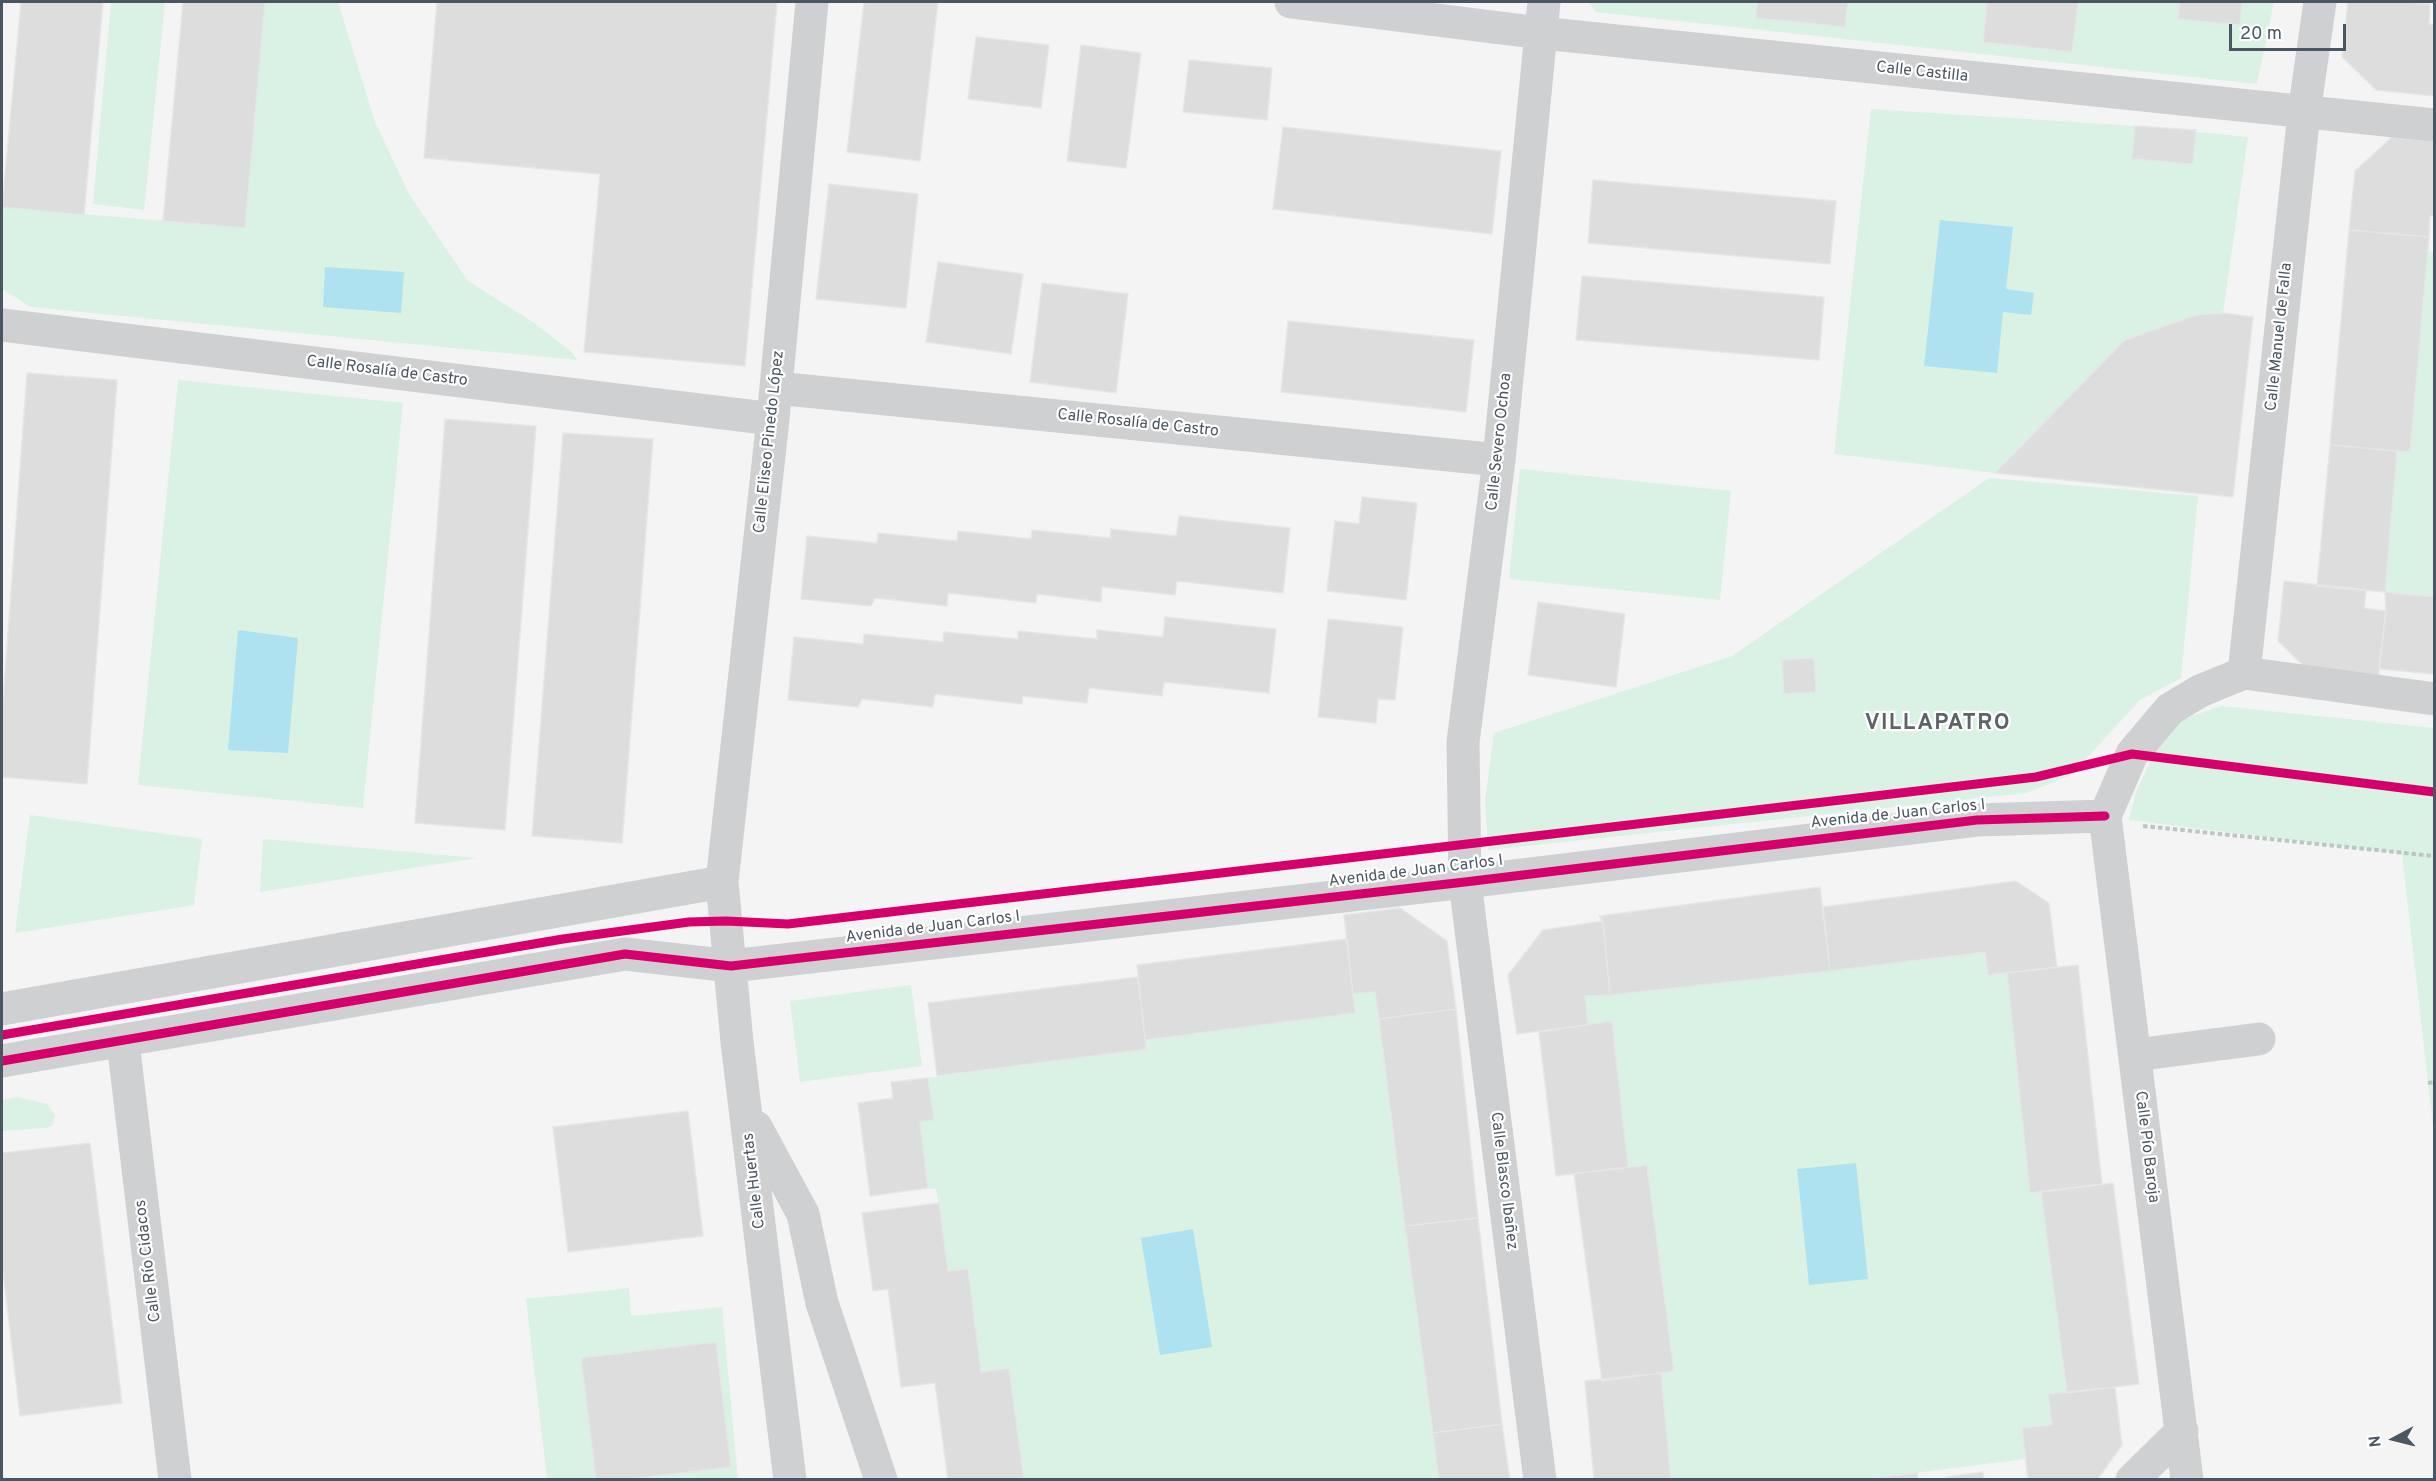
<!DOCTYPE html>
<meta charset="utf-8">
<style>
body{margin:0}
#map{position:relative;width:2436px;height:1481px;overflow:hidden;background:#f4f4f4;font-family:Overpass,sans-serif}
canvas{display:block}
.frame{position:absolute;inset:0;border:3px solid #4a5661;pointer-events:none}
.north{position:absolute;left:2364px;top:1409px;width:60px;height:60px;-webkit-text-stroke:4px #fff;paint-order:stroke;rotate:263deg;font-size:16px;font-weight:700;line-height:24px;text-align:center;color:#4a5661}
.north::after{content:'';display:block;margin:auto;width:21px;height:27px;background:#4a5661;clip-path:polygon(50% 0,100% 100%,50% 72%,0 100%)}
.scale{position:absolute;left:2229px;top:24px;width:117px;height:27px;box-sizing:border-box;border:3px solid #4a5661;border-top:0;padding-left:8px;font-size:18px;line-height:21px;white-space:nowrap;color:#4a5661;-webkit-text-stroke:4px #fff;paint-order:stroke}
</style>
<div id="map">
<canvas width="2436" height="1481"></canvas>
<div class="frame"></div>
<div class="north">N</div>
<div class="scale">20 m</div>
</div>
<script>
const c = document.querySelector('canvas').getContext('2d');
c.lineJoin = 'round';
function paint(path, color) {
  c.fillStyle = color;
  c.fill(path, 'evenodd');
}
function poly(rows) {
  const path = new Path2D();
  for (const r of rows) {
    path.moveTo(r[0], r[1]);
    for (let i = 2; i < r.length; i += 2) path.lineTo(r[i], r[i + 1]);
  }
  return path;
}
function strokePath(path, color, width, dash) {
  c.strokeStyle = color;
  c.lineWidth = width;
  c.lineCap = dash ? 'butt' : 'round';
  c.setLineDash(dash || []);
  c.stroke(path);
}
function drawText(font, color, halo, rows, align = 'center') {
  c.font = font + ' Overpass,sans-serif';
  c.lineWidth = 4.5;
  c.setLineDash([]);
  c.textBaseline = 'middle';
  c.strokeStyle = halo;
  c.fillStyle = color;
  for (const [text, x, y, turn = 0] of rows) {
    c.save();
    c.translate(x, y);
    c.rotate((+turn || 0) * Math.PI / 180);
    c.textAlign = isNaN(turn) ? turn : align;
    if (halo) c.strokeText(text, 0, 0);
    c.fillText(text, 0, 0);
    c.restore();
  }
}
paint(poly([
 [111,2,165,2,144,210,93,204],
 [265,2,338,2,375,122,409,194,468,281,533,322,572,352,577,360,31,307,2,289,2,207,245,228],
 [1588,2,2274,2,2257,84,1596,12],
 [1871,109,2135,126,2248,137,2223,313,2125,340,1995,473,1834,454],
 [2428,251,2434,252,2434,597,2385,592,2397,451,2410,452],
 [178,380,403,403,363,808,138,785],
 [1520,469,1731,491,1720,600,1509,579],
 [1989,478,2198,496,2181,678,2140,700,2071,775,2026,793,1488,850,1485,801,1494,733,1732,656],
 [2221,706,2434,728,2434,1135,2402,854,2129,820,2136,792,2157,747,2183,719],
 [30,815,202,839,194,905,15,933],
 [263,839,477,858,260,892],
 [1985,952,2007,973,2030,1193,2041,1192,2067,1393,2048,1394,2052,1425,2022,1428,2025,1459,1859,1480,1671,1479,1661,1373,1674,1371,1647,1165,1628,1167,1612,1022,1588,1025,1585,996,1830,971],
 [911,985,922,1066,800,1082,790,1001],
 [1375,992,1439,1479,1024,1479,1009,1368,981,1372,968,1269,948,1271,936,1189,928,1188,920,1122,934,1120,928,1078,1145,1049,1145,1040,1354,1013,1353,994],
 [17,1097,47,1104,55,1115,53,1125,46,1128,2,1131,2,1100],
 [629,1288,631,1316,722,1307,738,1479,547,1479,526,1299]
]), '#d9f2e3');
paint(poly([
 [1940,220,2013,227,2006,289,2034,293,2031,315,2003,312,1997,373,1924,366],
 [325,267,404,272,401,313,323,307],
 [238,630,298,638,288,753,228,750],
 [1856,1163,1868,1279,1809,1285,1797,1169],
 [1193,1229,1212,1347,1160,1355,1141,1238]
]), '#aee2f0');
const building = poly([
 [21,2,103,2,84,215,2,207,21,2],
 [183,2,265,2,245,228,163,221,183,2],
 [437,2,777,2,745,366,584,352,600,174,424,158,437,2],
 [864,2,938,2,920,161,847,152,864,2],
 [1757,2,1848,2,1845,27,1756,18,1757,2],
 [1987,2,2078,2,2072,52,1983,42,1987,2],
 [2180,2,2242,2,2240,25,2178,19,2180,2],
 [2348,2,2407,2,2430,4,2429,24,2434,24,2434,96,2376,90,2342,57,2348,2],
 [976,37,1049,45,1041,108,968,99,976,37],
 [1081,45,1141,53,1126,168,1067,161,1081,45],
 [1189,60,1272,68,1267,120,1183,112,1189,60],
 [2135,126,2196,130,2193,164,2132,159,2135,126],
 [1283,127,1501,151,1492,234,1273,209,1283,127],
 [2392,137,2434,141,2434,216,2430,216,2429,237,2349,230,2355,171,2392,137],
 [1593,180,1836,201,1830,264,1588,243,1593,180],
 [829,184,918,194,906,308,816,299,829,184],
 [2349,230,2429,237,2410,452,2330,445,2349,230],
 [938,262,1023,274,1011,354,926,342,938,262],
 [1582,276,1824,297,1819,360,1576,340,1582,276],
 [1042,283,1128,294,1116,393,1030,382,1042,283],
 [2223,313,2253,317,2233,497,1995,473,2125,340,2196,315,2223,313],
 [1288,321,1474,340,1466,412,1281,392,1288,321],
 [27,373,117,380,87,784,2,777,2,715,27,373],
 [445,419,536,426,505,830,415,823,445,419],
 [563,433,653,439,622,843,532,836,563,433],
 [2330,445,2397,451,2385,592,2317,586,2330,445],
 [1362,497,1417,503,1406,600,1327,591,1335,521,1359,524,1362,497],
 [1179,516,1290,528,1283,593,1177,581,1175,595,1102,587,1101,602,1037,594,1036,603,948,593,947,606,875,598,871,606,801,599,807,536,877,543,878,533,957,541,958,531,1031,539,1032,530,1110,538,1111,529,1176,536,1179,516],
 [2284,581,2366,590,2364,608,2386,611,2378,681,2312,674,2278,641,2284,581],
 [2385,592,2434,597,2434,674,2379,669,2386,611,2385,592],
 [1538,602,1625,614,1616,687,1528,675,1538,602],
 [1165,617,1276,629,1269,693,1164,682,1162,696,1089,688,1087,703,1023,696,1022,704,935,694,933,707,862,699,858,707,788,700,794,637,863,644,864,634,943,642,944,632,1018,639,1018,631,1097,639,1097,630,1163,637,1165,617],
 [1328,619,1403,627,1395,700,1378,699,1376,723,1318,717,1328,619],
 [1814,658,1816,692,1784,694,1782,660,1814,658],
 [2016,881,2049,903,2057,967,1988,975,1985,952,1830,971,1823,907,2016,881],
 [1820,887,1830,971,1610,995,1603,921,1599,916,1820,887],
 [1400,908,1447,941,1456,1009,1379,1019,1375,992,1353,994,1344,915,1400,908],
 [1603,921,1610,995,1585,996,1588,1025,1517,1034,1508,975,1543,930,1603,921],
 [1347,939,1355,1013,1145,1040,1137,965,1347,939],
 [2078,965,2102,1184,2030,1193,2007,973,2078,965],
 [1138,977,1146,1049,937,1076,928,1003,1138,977],
 [1456,1009,1478,1218,1405,1226,1379,1019,1456,1009],
 [1612,1021,1628,1167,1556,1176,1539,1032,1612,1021],
 [928,1078,934,1120,920,1122,928,1188,870,1196,858,1103,893,1098,891,1082,928,1078],
 [688,1111,703,1236,568,1252,553,1127,688,1111],
 [90,1143,122,1403,20,1416,2,1263,2,1153,90,1143],
 [1647,1165,1674,1371,1602,1381,1574,1174,1647,1165],
 [2113,1183,2139,1384,2067,1393,2041,1192,2113,1183],
 [939,1203,948,1271,968,1269,981,1372,1009,1368,1024,1480,948,1480,935,1383,901,1387,888,1289,873,1291,862,1213,939,1203],
 [1478,1218,1502,1424,1433,1433,1405,1226,1478,1218],
 [716,1342,731,1467,624,1480,596,1480,581,1358,716,1342],
 [1661,1373,1671,1480,1594,1480,1585,1381,1661,1373],
 [2115,1387,2122,1445,2097,1480,2028,1480,2022,1428,2052,1425,2048,1394,2115,1387],
 [1502,1424,1510,1480,1439,1480,1433,1433,1502,1424],
 [1983,1472,1984,1480,1948,1480,1947,1477,1983,1472],
 [1917,1473,1918,1480,1859,1480,1917,1473]
]);
paint(building, '#ddddde');
strokePath(building, '#e5e6e7', 1.5);
strokePath(poly([
 [2143,826,2434,856],
 [2428,1083,2434,1082]
]), '#bcc7c4', 4, [4.5, 3]);
strokePath(poly([
 [1291,2,1541,33,2434,125],
 [2,325,773,419],
 [776,388,1499,460],
 [2244,673,2304,113,2320,2],
 [2105,816,2187,1480],
 [2105,816,2132,754,2170,709,2200,691,2244,673,2434,699],
 [2,1009,722,882],
 [123,1042,175,1480],
 [2135,1055,2259,1039],
 [2,1061,625,954,731,966,1465,882,1977,820,2105,816],
 [756,1127,803,1214,822,1303,881,1480],
 [790,1480,737,1042,722,882,773,419,812,2],
 [1540,1480,1465,882,1463,742,1499,460,1544,2],
 [2132,1480,2182,1431]
]), '#ced0d2', 33);
strokePath(poly([
 [2,1035,563,939,689,922,726,921,788,924,2036,777,2132,754,2434,792],
 [2,1061,625,954,731,966,1465,882,1977,820,2105,816]
]), '#d6006c', 9);
drawText('16px', '#4a5661', '#fff', [
 ["Calle Castilla",1922,73,6],
 ["Calle Manuel de Falla",2280,337,-84],
 ["Calle Rosalía de Castro",387,372,7],
 ["Calle Rosalía de Castro",1138,424,6],
 ["Calle Eliseo Pinedo López",770,442,-84],
 ["Calle Severo Ochoa",1500,442,-84],
 ["Avenida de Juan Carlos I",1898,815,-6],
 ["Avenida de Juan Carlos I",1416,872,-7],
 ["Avenida de Juan Carlos I",933,928,-7],
 ["Calle Pío Baroja",2146,1147,83],
 ["Calle Huertas",755,1181,-97],
 ["Calle Blasco Ibañez",1503,1181,83],
 ["Calle Río Cidacos",149,1261,-97]
]);
c.letterSpacing = '1.5px';
drawText('bold 22px', '#5f6368', '#fff', [
 ["VILLAPATRO",1938,725]
]);
c.letterSpacing = '0px';
</script>
